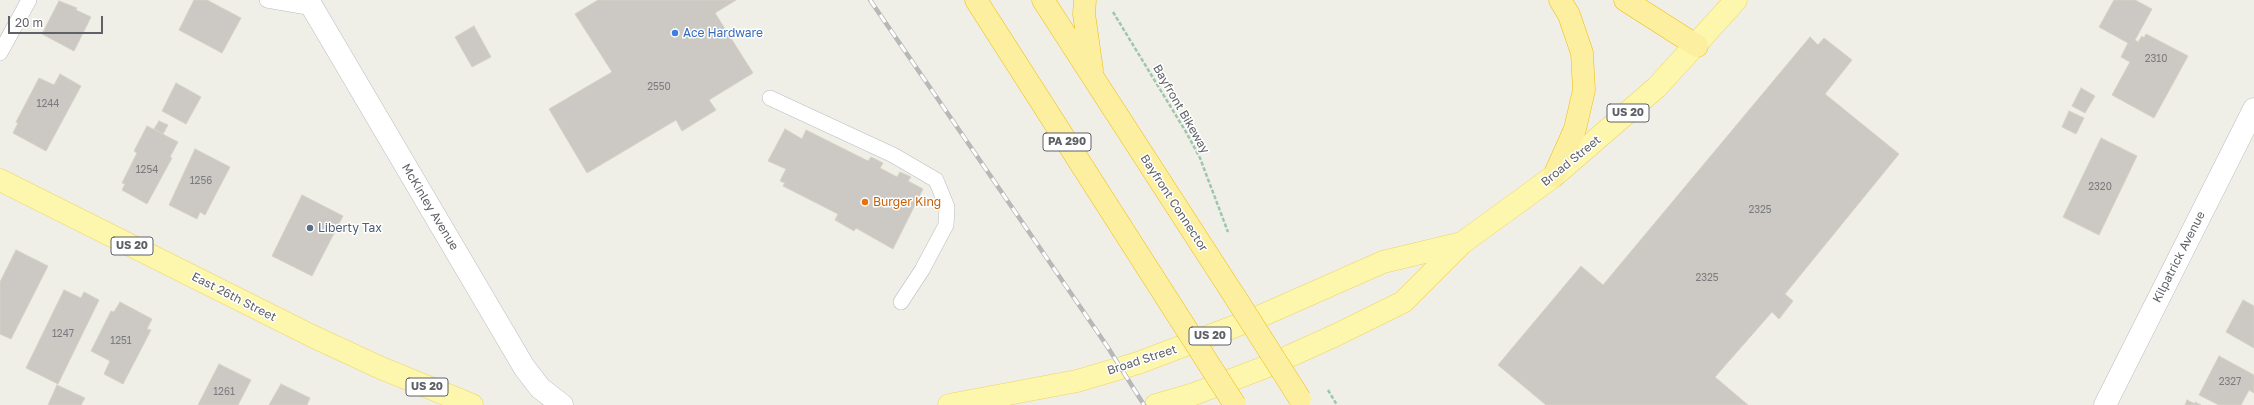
<!DOCTYPE html>
<style>
body{margin:0}
#map{position:relative;width:2254px;height:405px;overflow:hidden;background:#f0efe7;font-family:"Golos Text",sans-serif}
canvas{display:block}
.scale{position:absolute;left:8px;top:16px;width:95px;height:18px;box-sizing:border-box;border:2px solid #5e6166;border-top:0;padding-left:5px;font-size:12px;line-height:14px;white-space:nowrap;color:#5e6166;-webkit-text-stroke:3px #fff;paint-order:stroke}
</style>
<div id="map">
<canvas width="2254" height="405"></canvas>
<div class="scale">20 m</div>
</div>
<script>
const c = document.querySelector('canvas').getContext('2d');
c.lineJoin = 'round';
function paint(path, color) {
  c.fillStyle = color;
  c.fill(path, 'evenodd');
}
function poly(rows) {
  const path = new Path2D();
  for (const r of rows) {
    path.moveTo(r[0], r[1]);
    for (let i = 2; i < r.length; i += 2) path.lineTo(r[i], r[i + 1]);
  }
  return path;
}
function strokePath(path, color, width, dash) {
  c.strokeStyle = color;
  c.lineWidth = width;
  c.lineCap = dash ? 'butt' : 'round';
  c.setLineDash(dash || []);
  c.stroke(path);
}
function drawText(font, color, halo, rows, align = 'center') {
  c.font = font + ' "Golos Text",sans-serif';
  c.lineWidth = 3;
  c.setLineDash([]);
  c.textBaseline = 'middle';
  c.strokeStyle = halo;
  c.fillStyle = color;
  for (const [text, x, y, turn = 0] of rows) {
    c.save();
    c.translate(x, y);
    c.rotate((+turn || 0) * Math.PI / 180);
    c.textAlign = isNaN(turn) ? turn : align;
    if (halo) c.strokeText(text, 0, 0);
    c.fillText(text, 0, 0);
    c.restore();
  }
}
const building = poly([
 [194,0,207,0,241,18,222,53,179,30,194,0],
 [598,0,736,0,715,13,753,73,709,100,716,110,682,131,676,120,587,173,549,109,612,72,575,14,598,0],
 [2114,0,2135,0,2152,9,2135,40,2138,42,2142,36,2144,38,2146,34,2188,56,2154,118,2112,95,2130,62,2121,57,2128,43,2099,27,2114,0],
 [59,1,77,8,76,10,91,17,74,51,42,34,59,1],
 [474,26,491,57,472,67,455,37,474,26],
 [1810,37,1818,45,1824,38,1852,60,1825,94,1899,154,1785,294,1793,301,1779,319,1772,312,1715,377,1748,405,1546,405,1498,365,1581,266,1603,285,1810,37],
 [60,74,81,86,46,151,13,133,18,123,16,122,39,78,54,85,60,74],
 [176,83,201,97,186,124,162,111,176,83],
 [2081,88,2095,96,2085,113,2072,106,2081,88],
 [2069,111,2084,118,2076,134,2062,127,2069,111],
 [159,121,168,125,163,134,154,129,159,121],
 [147,126,178,142,170,157,172,158,147,204,122,190,125,184,122,183,137,153,134,151,147,126],
 [785,129,802,139,806,130,868,161,871,157,883,163,880,168,897,177,900,172,911,177,908,181,923,189,893,249,856,228,854,231,835,220,838,214,783,186,785,183,780,181,786,169,768,161,785,129],
 [2101,138,2137,156,2099,235,2063,217,2101,138],
 [195,149,230,167,205,215,200,212,197,219,169,205,195,149],
 [302,195,343,216,312,276,272,256,302,195],
 [16,250,48,266,11,339,0,334,0,282,16,250],
 [64,290,81,298,84,292,99,300,58,384,26,368,64,290],
 [2243,300,2254,306,2254,348,2226,332,2243,300],
 [120,302,152,319,147,329,151,330,123,384,104,374,110,361,91,351,111,311,114,312,120,302],
 [2219,356,2254,375,2254,393,2249,390,2241,405,2219,405,2199,395,2219,356],
 [219,364,251,380,238,405,198,405,219,364],
 [281,384,310,398,307,405,269,405,281,384],
 [57,385,85,398,81,405,48,405,57,385],
 [2187,400,2195,404,2195,402,2201,405,2185,405,2187,400]
]);
paint(building, '#ccc9c4');
strokePath(building, '#d5d1c5', 1);
const service = poly([
 [267,0,313,8],
 [0,53,29,0],
 [770,98,893,155,936,180,947,207,946,225,922,270,901,302]
]);
const minor = poly([
 [308,0,524,367,540,388,562,405],
 [2105,405,2254,109]
]);
const primary = poly([
 [0,180,312,336,381,368,472,405],
 [949,405,1077,381,1138,363,1254,319,1383,262,1462,243],
 [1156,405,1194,394,1263,368,1334,336,1403,302,1462,243,1554,176,1657,87,1736,0]
]);
const trunk = poly([
 [976,0,1180,319],
 [1043,0,1237,300],
 [1085,0,1084,14,1092,70],
 [1625,0,1697,46],
 [1554,176,1575,129,1584,90,1582,53,1569,15,1560,0]
]);
strokePath(service, '#b9bbc0', 16);
strokePath(minor, '#b9bbc0', 23);
strokePath(primary, '#eed361', 23);
strokePath(trunk, '#f1bb06', 23);
strokePath(poly([
 [1113,12,1186,132,1200,158,1228,232],
 [1328,390,1337,405]
]), '#9dc7ad', 2.5, [4, 2]);
strokePath(service, '#fff', 15);
strokePath(minor, '#fff', 22);
strokePath(primary, '#fdf7ae', 22);
strokePath(trunk, '#fcf0a0', 22);
const rail = poly([
 [870,0,1107,346,1144,405]
]);
strokePath(rail, '#b7b8b8', 4.5);
strokePath(rail, '#fff', 3, [9]);
const trunkBridge = poly([
 [1237,300,1300,399],
 [1180,319,1235,405]
]);
strokePath(trunkBridge, '#f1bb06', 23, []);
strokePath(trunkBridge, '#fcf0a0', 22);
for (const [x, y, r, color] of [
 [675,33,4,"#3f7fe0"],
 [865,202,4,"#e8710a"],
 [310,228,4,"#5c6f8a"]
]) {
  const dot = new Path2D();
  dot.arc(x, y, r, 0, 2 * Math.PI);
  c.fillStyle = color;
  c.fill(dot);
  strokePath(dot, '#fff', 1.5);
}
drawText('10px', '#7a7b7e', null, [
 ["2310",2156,59],
 ["2550",659,87],
 ["1244",48,104],
 ["1254",147,170],
 ["1256",201,181],
 ["2320",2100,187],
 ["2325",1760,210],
 ["2325",1707,278],
 ["1247",63,334],
 ["1251",121,341],
 ["2327",2230,382],
 ["1261",224,392]
]);
for (const [x, y, w] of [
 [1628,113,42],
 [1067,142,48],
 [132,246,42],
 [1210,336,42],
 [427,387,42]
]) {
  const box = new Path2D();
  box.roundRect(x - w / 2, y - 9, w, 18, 3);
  c.fillStyle = '#fff';
  c.fill(box);
  strokePath(box, '#5e6166', 1);
}
drawText('bold 11px', '#5e6166', null, [
 ["US 20",1628,113],
 ["PA 290",1067,142],
 ["US 20",132,246],
 ["US 20",1210,336],
 ["US 20",427,387]
]);
drawText('12px', '#366cbe', '#fff', [
 ["Ace Hardware",683,33]
], 'left');
drawText('12px', '#5e6166', '#fff', [
 ["Bayfront Bikeway",1181,109,60],
 ["Broad Street",1571,161,-39],
 ["Bayfront Connector",1174,203,57],
 ["McKinley Avenue",430,207,59],
 ["Kilpatrick Avenue",2179,257,-63],
 ["East 26th Street",234,297,27],
 ["Broad Street",1142,360,-18]
]);
drawText('12px', '#c56008', '#fff', [
 ["Burger King",873,202]
], 'left');
drawText('12px', '#4e5e75', '#fff', [
 ["Liberty Tax",318,228]
], 'left');
</script>
